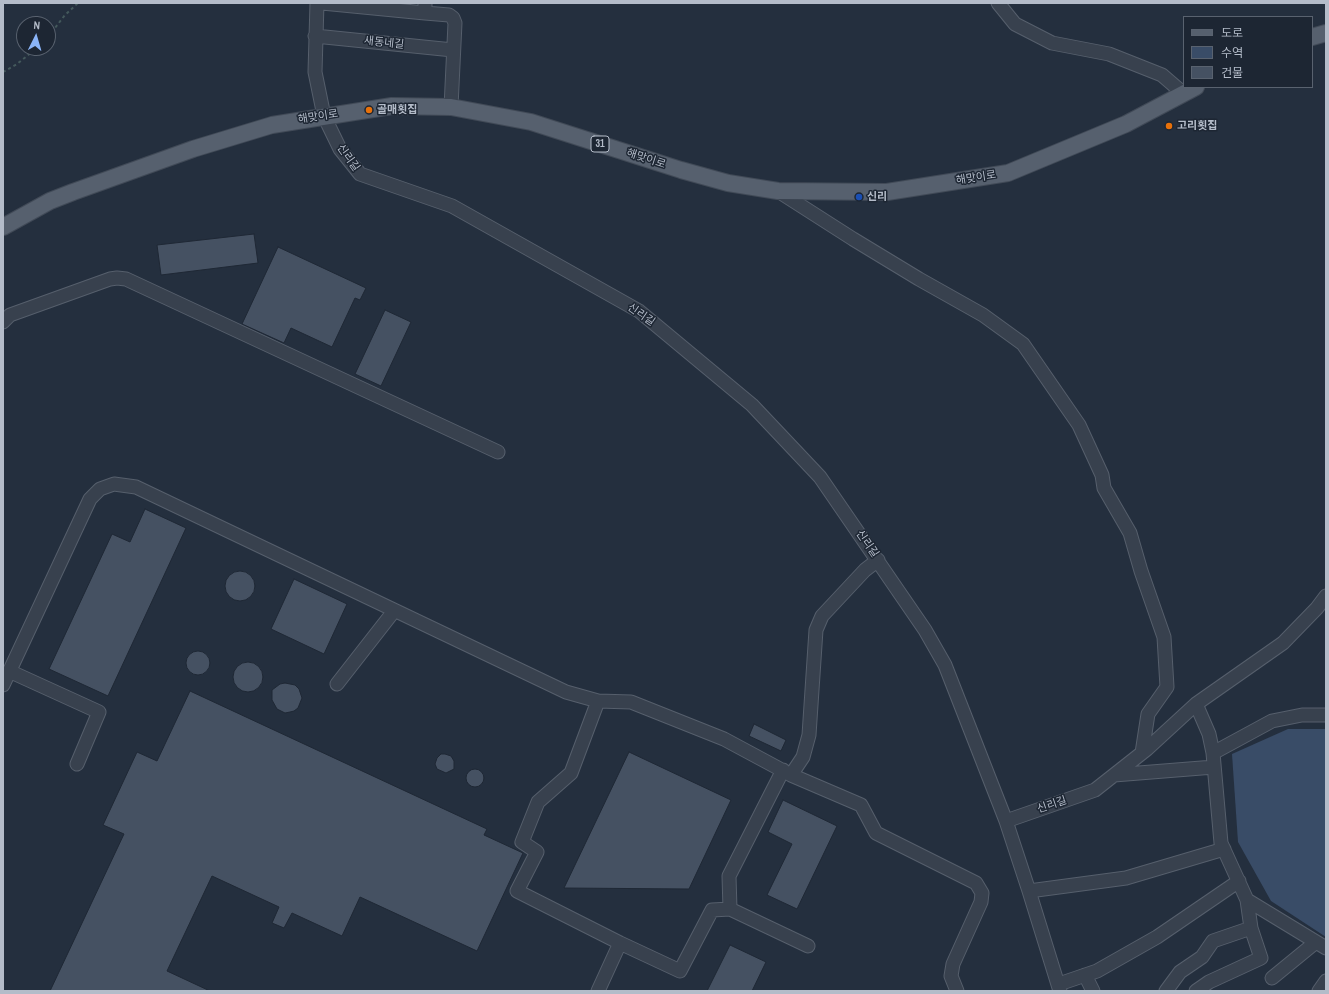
<!DOCTYPE html>
<meta charset="utf-8">
<style>
body{margin:0}
#map{position:relative;width:1329px;height:994px;overflow:hidden;background:#242f3e;font-family:"Archivo Narrow","Noto Sans KR",sans-serif}
canvas{display:block}
.frame{position:absolute;inset:0;border:4px solid #b4bcc9;pointer-events:none}
.legend{position:absolute;left:1183px;top:16px;width:130px;height:72px;box-sizing:border-box;background:#1d2633;border:1px solid #59626f;margin:0;padding:5px 7px;list-style:none;font-size:12px;color:#b4bcc9}
.legend li{display:flex;align-items:center;gap:8px;height:20px}
.legend b{width:20px;border:1px solid #59626f}
.north{position:absolute;left:16px;top:16px;width:40px;height:40px;box-sizing:border-box;background:#1d2633;border:1px solid #59626f;border-radius:50%;rotate:5deg;font-size:11px;font-weight:700;line-height:16px;text-align:center;color:#b4bcc9}
.north::after{content:'';display:block;margin:auto;width:14px;height:18px;background:#8ab4f8;clip-path:polygon(50% 0,100% 100%,50% 72%,0 100%)}
</style>
<div id="map">
<canvas width="1329" height="994"></canvas>
<div class="frame"></div>
<ul class="legend">
<li><b style="height:5px;background:#56606e"></b>도로</li>
<li><b style="height:11px;background:#394c67"></b>수역</li>
<li><b style="height:11px;background:#455162"></b>건물</li>
</ul>
<div class="north">N</div>
</div>
<script>
const c = document.querySelector('canvas').getContext('2d');
c.lineJoin = 'round';
function paint(path, color) {
  c.fillStyle = color;
  c.fill(path, 'evenodd');
}
function poly(rows) {
  const path = new Path2D();
  for (const r of rows) {
    if (r.length === 3) {
      path.moveTo(r[0] + r[2], r[1]);
      path.arc(r[0], r[1], r[2], 0, 2 * Math.PI);
      continue;
    }
    path.moveTo(r[0], r[1]);
    for (let i = 2; i < r.length; i += 2) path.lineTo(r[i], r[i + 1]);
  }
  return path;
}
function strokePath(path, color, width, dash) {
  c.strokeStyle = color;
  c.lineWidth = width;
  c.lineCap = dash ? 'butt' : 'round';
  c.setLineDash(dash || []);
  c.stroke(path);
}
function drawText(font, color, halo, rows, align = 'center') {
  c.font = font + ' "Archivo Narrow","Noto Sans KR",sans-serif';
  c.lineWidth = 3;
  c.setLineDash([]);
  c.textBaseline = 'middle';
  c.strokeStyle = halo;
  c.fillStyle = color;
  for (const [text, x, y, turn = 0] of rows) {
    c.save();
    c.translate(x, y);
    c.rotate((+turn || 0) * Math.PI / 180);
    c.textAlign = isNaN(turn) ? turn : align;
    if (halo) c.strokeText(text, 0, 0);
    c.fillText(text, 0, 0);
    c.restore();
  }
}
paint(poly([
 [1288,729,1326,729,1326,937,1271,901,1238,842,1232,754]
]), '#394c67');
const building = poly([
 [254,234,258,263,161,275,157,245,254,234],
 [278,247,366,288,360,300,355,298,332,347,291,328,284,343,242,324,278,247],
 [385,310,411,322,381,386,355,374,385,310],
 [145,509,186,528,108,696,49,669,112,534,130,542,145,509],
 [240,586,15],
 [294,579,347,604,324,654,271,629,294,579],
 [198,663,12],
 [248,677,15],
 [285,683,295,685,299,689,302,698,298,708,294,711,290,712,285,713,277,709,272,700,272,690,280,684,285,683],
 [190,691,487,829,484,835,523,853,477,951,360,897,342,936,292,913,284,928,272,923,279,907,212,876,167,971,210,991,50,991,124,834,103,825,137,752,157,761,190,691],
 [754,724,786,740,781,751,749,736,754,724],
 [629,752,731,800,689,889,564,888,629,752],
 [441,754,445,754,451,756,454,761,454,769,446,773,437,769,435,764,437,758,441,754],
 [475,778,9],
 [783,800,837,826,797,909,767,895,792,844,768,832,783,800],
 [730,945,766,962,752,991,707,991,730,945]
]);
paint(building, '#455162');
strokePath(building, '#1f2835', 1);
const minor = poly([
 [317,3,315,72,324,116,340,149,360,174,452,206,639,311,752,405,820,477,925,630,945,665,1006,821,1029,891,1060,991],
 [322,3,425,13],
 [425,3,425,13,449,15,453,18,455,23,451,107],
 [998,3,1015,24,1052,43,1109,54,1162,75,1184,94],
 [315,36,453,50],
 [778,191,853,239,919,279,983,315,1023,344,1079,425,1102,475,1104,488,1130,533,1141,571,1164,637,1167,687,1148,714,1142,753],
 [3,322,10,315,110,279,117,278,126,279,498,452],
 [9,671,99,712,77,764],
 [337,684,394,611],
 [3,685,90,499,100,489,114,484,136,487,566,692,598,701,631,702,724,739,791,775,861,805,876,833,976,883,982,893,981,902,953,964,951,976,957,991],
 [598,701,571,773,538,802,522,842,537,852,517,891,620,943,680,971,712,910,730,909],
 [1196,704,1209,734,1213,753],
 [1326,715,1302,715,1272,721,1213,753,1221,843,1247,900,1326,948],
 [783,770,729,876,730,909,808,946],
 [791,775,803,757,809,735,816,630,822,616,865,570,878,560],
 [1114,775,1214,767],
 [1006,821,1095,790,1147,749,1196,704,1283,643,1317,608,1326,596],
 [1029,891,1126,878,1224,849],
 [1085,975,1093,991],
 [1272,978,1316,942],
 [1059,984,1097,971,1157,937,1239,881],
 [598,991,620,943],
 [1166,991,1180,972,1202,957,1213,941,1251,928],
 [1196,991,1209,982,1261,958,1251,928,1247,900],
 [1319,991,1326,981]
]);
const major = poly([
 [1312,37,1326,33],
 [3,227,50,201,73,192,193,149,272,125,392,106,451,107,531,122,681,170,728,183,778,191,887,192,1008,173,1126,124,1196,87]
]);
strokePath(minor, '#565f6c', 15);
strokePath(major, '#414a57', 18);
strokePath(poly([
 [48,37,65,15,78,3],
 [3,72,17,64,37,48]
]), '#44595c', 2, [3, 3]);
strokePath(minor, '#38414e', 13);
strokePath(major, '#56606e', 16);
for (const [x, y, r, color] of [
 [369,110,4,"#e8710a"],
 [1169,126,4,"#e8710a"],
 [859,197,4,"#1a4fb4"]
]) {
  const dot = new Path2D();
  dot.arc(x, y, r, 0, 2 * Math.PI);
  c.fillStyle = color;
  c.fill(dot);
  strokePath(dot, '#1d2633', 1.5);
}
for (const [x, y, w] of [
 [600,144,18]
]) {
  const box = new Path2D();
  box.roundRect(x - w / 2, y - 8, w, 16, 3);
  c.fillStyle = '#1d2633';
  c.fill(box);
  strokePath(box, '#b4bcc9', 1);
}
drawText('bold 10px', '#b4bcc9', null, [
 ["31",600,144]
]);
drawText('11px', '#b4bcc9', '#1d2633', [
 ["새동네길",384,43,6],
 ["해맞이로",318,117,-9],
 ["신리길",348,158,54],
 ["해맞이로",646,159,18],
 ["해맞이로",976,178,-9],
 ["신리길",641,315,35],
 ["신리길",867,544,55],
 ["신리길",1052,805,-19]
]);
drawText('bold 11px', '#b4bcc9', '#1d2633', [
 ["골매횟집",377,110],
 ["고리횟집",1177,126],
 ["신리",867,197]
], 'left');
</script>
